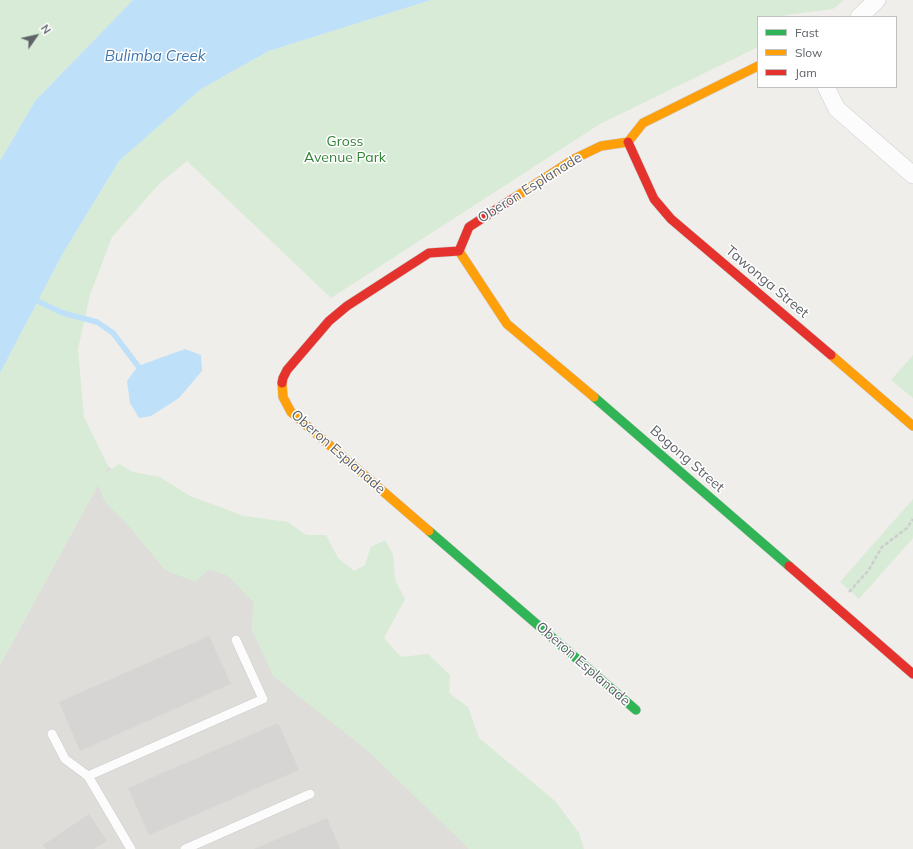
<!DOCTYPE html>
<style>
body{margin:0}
#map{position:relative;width:913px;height:849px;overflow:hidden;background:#efeeea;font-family:Mulish,sans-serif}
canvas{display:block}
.legend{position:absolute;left:757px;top:16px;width:140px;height:72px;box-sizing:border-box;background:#fff;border:1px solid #bfc1c3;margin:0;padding:5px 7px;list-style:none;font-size:12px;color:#5f6368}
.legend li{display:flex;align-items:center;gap:8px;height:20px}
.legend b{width:20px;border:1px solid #bfc1c3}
.north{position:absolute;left:16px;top:16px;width:40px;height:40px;-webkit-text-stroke:3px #fff;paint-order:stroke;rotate:56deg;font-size:11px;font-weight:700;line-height:16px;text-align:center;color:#5f6368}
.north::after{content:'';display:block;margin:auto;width:14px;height:18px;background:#5f6368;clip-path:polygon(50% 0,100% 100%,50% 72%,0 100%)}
</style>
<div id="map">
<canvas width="913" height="849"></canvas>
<ul class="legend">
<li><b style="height:5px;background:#30b455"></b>Fast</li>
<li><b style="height:5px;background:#ff9f0a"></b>Slow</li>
<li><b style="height:5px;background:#e5322d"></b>Jam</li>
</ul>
<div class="north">N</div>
</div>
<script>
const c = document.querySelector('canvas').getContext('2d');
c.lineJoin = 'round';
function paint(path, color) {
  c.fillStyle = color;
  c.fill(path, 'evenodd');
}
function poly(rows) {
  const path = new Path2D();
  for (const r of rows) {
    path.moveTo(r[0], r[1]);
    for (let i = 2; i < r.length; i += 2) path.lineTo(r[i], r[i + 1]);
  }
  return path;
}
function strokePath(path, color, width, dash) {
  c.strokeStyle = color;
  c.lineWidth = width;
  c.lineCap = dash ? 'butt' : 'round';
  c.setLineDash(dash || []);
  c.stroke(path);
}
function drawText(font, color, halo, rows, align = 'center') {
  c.font = font + ' Mulish,sans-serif';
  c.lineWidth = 3;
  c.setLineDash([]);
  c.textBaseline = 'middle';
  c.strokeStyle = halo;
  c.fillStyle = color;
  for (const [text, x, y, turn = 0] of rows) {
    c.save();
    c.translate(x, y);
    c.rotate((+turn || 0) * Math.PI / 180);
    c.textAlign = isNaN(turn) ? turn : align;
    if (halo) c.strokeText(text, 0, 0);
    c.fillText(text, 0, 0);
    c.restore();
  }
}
paint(poly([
 [108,466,550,849,0,849,0,665]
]), '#dfddda');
paint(poly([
 [0,0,133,0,35,101,0,161],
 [431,0,844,0,833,9,786,15,784,17,758,17,758,47,600,124,331,298,187,161,159,184,112,237,90,295,78,349,84,417,108,466,105,473,119,464,133,472,160,477,190,496,244,516,288,522,306,535,326,535,338,558,354,571,365,565,371,547,385,540,393,554,395,580,405,599,384,638,401,657,428,654,450,675,449,693,468,707,479,738,555,801,579,833,584,849,469,849,368,751,273,676,251,628,254,603,228,576,210,569,195,582,165,570,128,525,105,502,98,485,0,665,0,373,62,255,119,161,201,89,269,51],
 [913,355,913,398,891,380],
 [913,499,913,538,859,599,840,582]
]), '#d8ebd6');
paint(poly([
 [133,0,431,0,269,51,201,89,119,161,62,255,0,373,0,161,35,101],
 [185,349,201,355,202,371,179,398,151,416,139,418,130,403,127,381,138,366]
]), '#bfe0f9');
strokePath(poly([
 [31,298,63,313,97,322,113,333,138,366]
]), '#bfe0f9', 5.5);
paint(poly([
 [209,636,231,684,80,751,59,702],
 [278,723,299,770,149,835,128,788],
 [89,814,107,841,94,849,46,849,43,845],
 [327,818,340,849,254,849]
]), '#d6d5d3');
const lane = poly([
 [52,734,65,759,88,776],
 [131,849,88,776,263,699,236,640],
 [185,849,310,794]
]);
const street = poly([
 [859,17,877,0],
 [826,87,837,109,913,175]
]);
const fast = poly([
 [594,397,789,566],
 [429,531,636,710]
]);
const slow = poly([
 [514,198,574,159,601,146,628,142,643,123,758,66],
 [459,251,507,324,594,397],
 [831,355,913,426],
 [282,383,283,397,291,412,429,531]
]);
const jam = poly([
 [628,142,654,199,671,219,831,355],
 [282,383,283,378,287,370,329,321,347,306,429,253,459,251,469,227,514,198],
 [789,566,913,674]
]);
strokePath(lane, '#cbcccc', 10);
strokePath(street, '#cbcccc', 18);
strokePath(fast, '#cacacb', 10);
strokePath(slow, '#cacacb', 10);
strokePath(jam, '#cacacb', 10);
strokePath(poly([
 [849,592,868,571,882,547,907,528,913,519]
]), '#cacfcc', 2.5, [4, 2]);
strokePath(lane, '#fdfcfc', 9);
strokePath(street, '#fdfcfc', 17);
strokePath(fast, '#30b455', 9);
strokePath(slow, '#ff9f0a', 9);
strokePath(jam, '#e5322d', 9);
drawText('14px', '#348238', '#fff', [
 ["Gross",345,142],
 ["Avenue Park",345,158]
]);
drawText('14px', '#5f6368', '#fff', [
 ["Oberon Esplanade",530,188,-32],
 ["Tawonga Street",767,282,40],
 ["Oberon Esplanade",338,452,41],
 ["Bogong Street",687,459,41],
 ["Oberon Esplanade",583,664,41]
]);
drawText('italic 15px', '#4174aa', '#fff', [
 ["Bulimba Creek",155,56]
]);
</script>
